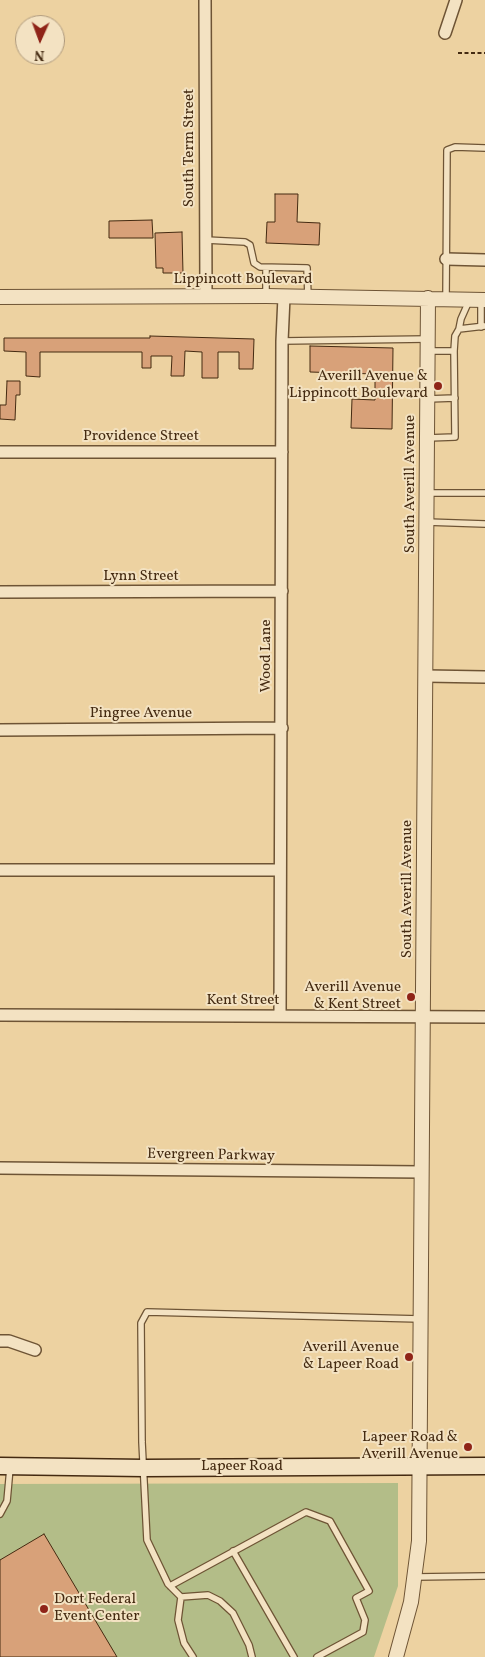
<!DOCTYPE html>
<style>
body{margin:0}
#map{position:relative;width:485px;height:1657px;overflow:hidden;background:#edd2a1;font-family:Vollkorn,serif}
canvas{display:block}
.north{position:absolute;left:15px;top:15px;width:50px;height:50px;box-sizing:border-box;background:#f3e2c2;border:1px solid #ad987b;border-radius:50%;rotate:182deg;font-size:14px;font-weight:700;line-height:20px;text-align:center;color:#442a11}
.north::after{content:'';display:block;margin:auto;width:18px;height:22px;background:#8f2418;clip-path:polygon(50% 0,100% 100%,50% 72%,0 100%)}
</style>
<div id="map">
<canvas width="485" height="1657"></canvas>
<div class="north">N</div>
</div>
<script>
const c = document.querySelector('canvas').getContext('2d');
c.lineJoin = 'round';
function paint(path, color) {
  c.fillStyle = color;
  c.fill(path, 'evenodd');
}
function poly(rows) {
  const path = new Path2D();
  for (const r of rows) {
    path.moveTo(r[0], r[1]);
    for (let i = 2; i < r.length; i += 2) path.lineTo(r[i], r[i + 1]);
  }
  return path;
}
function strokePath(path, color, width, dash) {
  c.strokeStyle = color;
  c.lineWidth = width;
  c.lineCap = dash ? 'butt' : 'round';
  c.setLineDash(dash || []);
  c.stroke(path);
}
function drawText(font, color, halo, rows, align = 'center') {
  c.font = font + ' Vollkorn,serif';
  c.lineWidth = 4;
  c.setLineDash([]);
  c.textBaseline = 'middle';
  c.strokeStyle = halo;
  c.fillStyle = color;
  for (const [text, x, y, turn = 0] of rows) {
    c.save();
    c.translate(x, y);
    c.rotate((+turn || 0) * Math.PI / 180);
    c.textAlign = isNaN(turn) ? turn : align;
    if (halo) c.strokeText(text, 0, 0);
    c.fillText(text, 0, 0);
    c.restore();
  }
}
paint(poly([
 [398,1483,398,1586,374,1657,0,1657,0,1484]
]), '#b3bd88');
const building = poly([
 [275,194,298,194,297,222,320,223,319,245,266,243,267,222,275,222,275,194],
 [152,220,153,238,109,238,109,221,152,220],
 [182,232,183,273,163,273,163,268,156,268,155,233,182,232],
 [150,336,254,339,253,369,239,369,239,352,218,352,218,378,202,378,202,352,185,351,184,376,171,376,172,356,151,356,151,368,142,368,142,352,40,352,40,377,26,376,26,352,4,351,4,338,150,338,150,336],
 [310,346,393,348,392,429,351,428,352,399,375,400,375,374,310,372,310,346],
 [7,381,20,381,20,395,16,395,15,420,0,419,0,405,6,405,7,381],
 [44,1534,117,1657,0,1657,0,1560,44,1534]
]);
paint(building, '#d8a179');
strokePath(building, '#442a11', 1);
const service = poly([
 [206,240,245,242,250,245,254,263,260,267,307,268,308,297],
 [266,268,266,295],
 [446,299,447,150,455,147,485,148],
 [481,327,481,301],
 [459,329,461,319,469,301],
 [282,341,428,339],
 [454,351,455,336,459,329,485,326],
 [427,399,455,398],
 [427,438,455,437,454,351,428,351],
 [427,493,485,493],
 [426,522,485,524],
 [0,1514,7,1501,10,1468],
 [233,1551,294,1657],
 [415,1577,485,1576],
 [170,1586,306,1512,330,1521,369,1591,356,1598,365,1620,363,1632,317,1657],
 [181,1597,208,1595,220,1601,233,1613,249,1645,252,1657],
 [193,1657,184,1643,178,1620,181,1597,168,1584,147,1540,142,1442,141,1323,147,1312,420,1319]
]);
const minor = poly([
 [205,0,206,297],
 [445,33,456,0],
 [446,259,485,260],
 [0,452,282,452],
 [0,592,282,591],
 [426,676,485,677],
 [0,730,282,728],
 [0,870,280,870],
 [0,1015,485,1017],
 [280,1016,282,341,284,297],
 [0,1168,422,1172],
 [0,1341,9,1341,35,1350]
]);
const tertiary = poly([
 [0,297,266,296,485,300],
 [396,1657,411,1602,419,1541,428,298]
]);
const secondary = poly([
 [0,1466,144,1468,485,1466]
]);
strokePath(service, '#6e5435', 8);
strokePath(minor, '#6e5435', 14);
strokePath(tertiary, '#6e5435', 16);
strokePath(secondary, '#442a11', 19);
strokePath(poly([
 [458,53,485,53]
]), '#442a11', 2, [4, 2.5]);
strokePath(service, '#f3e2c2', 5.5);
strokePath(minor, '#f3e2c2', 11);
strokePath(tertiary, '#f3e2c2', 14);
strokePath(secondary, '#f3e2c2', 16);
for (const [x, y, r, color] of [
 [438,386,5,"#8f2418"],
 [411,997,5,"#8f2418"],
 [409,1357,5,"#8f2418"],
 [468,1447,5,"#8f2418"],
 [44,1609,5,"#8f2418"]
]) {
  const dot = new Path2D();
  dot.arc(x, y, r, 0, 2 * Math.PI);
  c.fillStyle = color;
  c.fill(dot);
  strokePath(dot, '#f3e2c2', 2);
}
drawText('15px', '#442a11', '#f3e2c2', [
 ["South Term Street",190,148,-90],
 ["Lippincott Boulevard",243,280],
 ["Providence Street",141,437],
 ["South Averill Avenue",411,484,-90],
 ["Lynn Street",141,577],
 ["Wood Lane",267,656,-90],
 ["Pingree Avenue",141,714],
 ["South Averill Avenue",408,889,-90],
 ["Kent Street",243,1001],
 ["Evergreen Parkway",211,1156,1],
 ["Lapeer Road",242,1467]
]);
drawText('15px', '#442a11', '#f3e2c2', [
 ["Averill Avenue &",428,377],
 ["Lippincott Boulevard",428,394],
 ["Averill Avenue",401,988],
 ["& Kent Street",401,1005],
 ["Averill Avenue",399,1348],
 ["& Lapeer Road",399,1365],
 ["Lapeer Road &",458,1438],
 ["Averill Avenue",458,1455],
 ["Dort Federal",54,1600,"left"],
 ["Event Center",54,1617,"left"]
], 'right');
</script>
